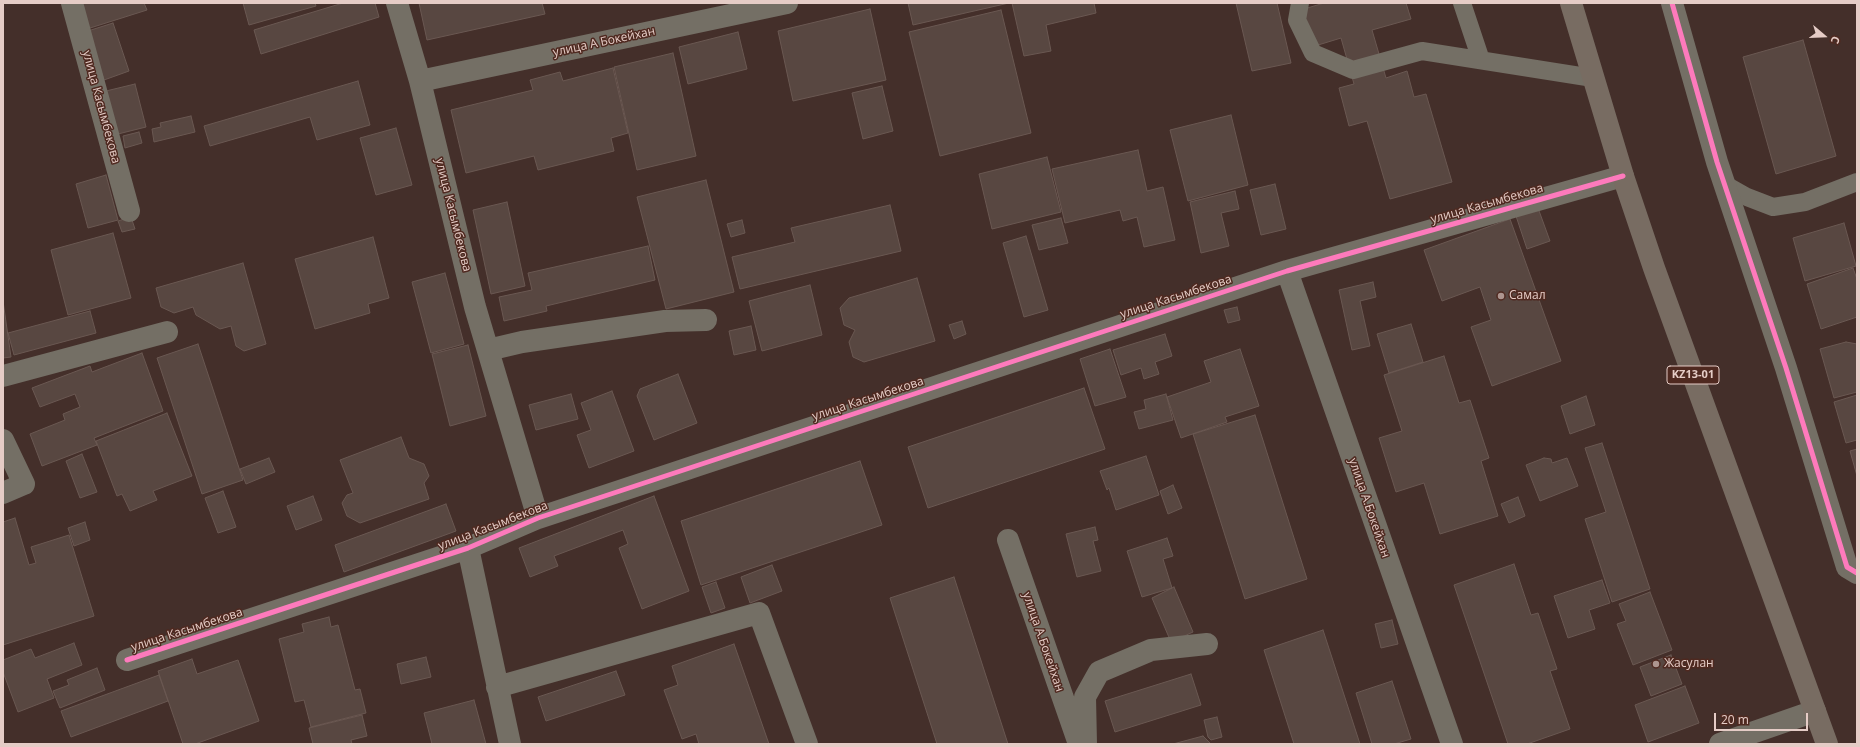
<!DOCTYPE html>
<meta charset="utf-8">
<style>
body{margin:0}
#map{position:relative;width:1860px;height:747px;overflow:hidden;background:#442f2a;font-family:"Open Sans",sans-serif}
canvas{display:block}
.frame{position:absolute;inset:0;border:4px solid #e5ccc6;pointer-events:none}
.north{position:absolute;left:1804px;top:16px;width:40px;height:40px;-webkit-text-stroke:3px #4f2920;paint-order:stroke;rotate:109deg;font-size:11px;font-weight:700;line-height:16px;text-align:center;color:#e5ccc6}
.north::after{content:'';display:block;margin:auto;width:14px;height:18px;background:#e5ccc6;clip-path:polygon(50% 0,100% 100%,50% 72%,0 100%)}
.scale{position:absolute;left:1714px;top:713px;width:94px;height:18px;box-sizing:border-box;border:2px solid #e5ccc6;border-top:0;padding-left:5px;font-size:12px;line-height:14px;white-space:nowrap;color:#e5ccc6;-webkit-text-stroke:3px #4f2920;paint-order:stroke}
</style>
<div id="map">
<canvas width="1860" height="747"></canvas>
<div class="frame"></div>
<div class="north">С</div>
<div class="scale">20 m</div>
</div>
<script>
const c = document.querySelector('canvas').getContext('2d');
c.lineJoin = 'round';
function paint(path, color) {
  c.fillStyle = color;
  c.fill(path, 'evenodd');
}
function poly(rows) {
  const path = new Path2D();
  for (const r of rows) {
    path.moveTo(r[0], r[1]);
    for (let i = 2; i < r.length; i += 2) path.lineTo(r[i], r[i + 1]);
  }
  return path;
}
function strokePath(path, color, width, dash) {
  c.strokeStyle = color;
  c.lineWidth = width;
  c.lineCap = dash ? 'butt' : 'round';
  c.setLineDash(dash || []);
  c.stroke(path);
}
function drawText(font, color, halo, rows, align = 'center') {
  c.font = font + ' "Open Sans",sans-serif';
  c.lineWidth = 3;
  c.setLineDash([]);
  c.textBaseline = 'middle';
  c.strokeStyle = halo;
  c.fillStyle = color;
  for (const [text, x, y, turn = 0] of rows) {
    c.save();
    c.translate(x, y);
    c.rotate((+turn || 0) * Math.PI / 180);
    c.textAlign = isNaN(turn) ? turn : align;
    if (halo) c.strokeText(text, 0, 0);
    c.fillText(text, 0, 0);
    c.restore();
  }
}
const building = poly([
 [78,3,144,3,147,10,87,29,78,3],
 [243,3,315,3,316,6,249,25,243,3],
 [343,3,375,3,379,17,261,54,254,30,343,3],
 [419,3,542,3,545,14,427,40,419,3],
 [908,3,1009,3,913,25,908,3],
 [1012,3,1094,3,1096,13,1046,25,1051,51,1024,56,1012,3],
 [1236,3,1277,3,1291,63,1252,71,1236,3],
 [1324,3,1406,3,1411,19,1372,30,1386,78,1407,71,1414,97,1426,94,1452,182,1390,199,1367,121,1349,126,1339,88,1354,84,1341,38,1305,49,1294,12,1324,3],
 [870,9,886,80,793,101,778,31,870,9],
 [1001,10,1031,133,940,156,909,32,1001,10],
 [113,23,129,71,104,80,88,31,113,23],
 [738,32,747,69,688,84,679,47,738,32],
 [1803,40,1836,156,1776,174,1743,57,1803,40],
 [673,53,696,156,637,170,614,67,673,53],
 [613,68,628,133,611,138,614,151,538,170,534,156,466,173,451,110,533,90,530,80,560,72,563,81,613,68],
 [358,81,370,125,317,140,310,117,210,146,204,126,358,81],
 [135,84,146,127,118,134,106,91,135,84],
 [882,86,893,131,863,139,852,93,882,86],
 [1231,115,1248,185,1188,201,1170,130,1231,115],
 [191,116,195,132,154,142,152,129,161,127,160,123,191,116],
 [396,128,412,185,376,195,360,138,396,128],
 [139,132,142,143,125,148,123,136,139,132],
 [1138,150,1147,191,1163,187,1175,240,1144,247,1137,217,1123,221,1120,210,1065,223,1052,169,1138,150],
 [1047,157,1061,212,992,229,979,174,1047,157],
 [106,175,118,220,88,228,76,184,106,175],
 [706,180,734,292,666,309,637,197,706,180],
 [1275,184,1286,229,1261,235,1250,190,1275,184],
 [1235,191,1239,209,1221,213,1229,246,1201,253,1190,202,1235,191],
 [507,202,525,286,491,294,473,210,507,202],
 [890,205,901,251,740,289,732,257,795,242,791,228,890,205],
 [1538,208,1550,241,1527,249,1516,216,1538,208],
 [131,217,135,229,122,232,118,221,131,217],
 [1061,218,1068,243,1039,250,1032,225,1061,218],
 [1510,219,1561,361,1492,386,1471,327,1491,320,1480,287,1442,301,1424,250,1510,219],
 [742,220,745,233,731,237,727,224,742,220],
 [1844,223,1856,266,1805,281,1793,238,1844,223],
 [113,233,131,298,68,315,51,250,113,233],
 [1026,236,1048,310,1024,317,1003,243,1026,236],
 [373,237,389,298,368,304,370,313,315,329,295,259,373,237],
 [648,246,655,280,546,306,547,311,504,321,499,297,532,290,528,273,648,246],
 [243,263,266,344,244,351,236,346,231,326,220,329,196,315,193,307,174,313,161,307,156,288,243,263],
 [1853,268,1857,279,1857,317,1821,329,1807,284,1853,268],
 [445,273,464,344,431,353,412,282,445,273],
 [917,278,935,341,864,362,853,357,849,342,855,330,844,325,840,308,849,298,917,278],
 [1373,282,1376,297,1360,301,1370,346,1352,350,1339,290,1373,282],
 [810,285,822,335,762,351,749,301,810,285],
 [3,301,11,357,3,358,3,301],
 [1237,307,1240,320,1228,323,1224,310,1237,307],
 [90,311,96,333,14,355,8,333,90,311],
 [962,321,966,334,954,339,949,325,962,321],
 [1411,324,1423,362,1389,373,1377,334,1411,324],
 [751,326,756,350,734,355,729,331,751,326],
 [1165,334,1172,356,1155,362,1159,374,1144,379,1141,368,1121,375,1113,350,1165,334],
 [1846,342,1857,344,1857,392,1834,398,1820,349,1846,342],
 [198,344,243,480,202,494,157,358,198,344],
 [468,345,486,416,450,426,432,354,468,345],
 [1110,349,1126,397,1095,406,1080,359,1110,349],
 [1240,349,1259,406,1225,417,1227,422,1181,438,1167,397,1211,382,1204,361,1240,349],
 [142,353,163,411,94,438,97,445,42,466,30,434,65,420,63,414,80,407,75,394,40,407,32,388,90,366,92,372,142,353],
 [1444,356,1459,403,1470,400,1489,458,1481,461,1498,516,1440,534,1424,483,1396,492,1379,438,1402,431,1384,375,1444,356],
 [678,374,697,423,654,440,637,396,640,389,678,374],
 [1084,388,1105,449,928,508,908,447,1084,388],
 [612,391,634,451,589,468,577,435,591,430,581,403,612,391],
 [571,394,578,419,536,430,529,405,571,394],
 [1166,394,1173,420,1139,429,1134,412,1146,409,1144,400,1166,394],
 [1857,395,1857,440,1846,443,1834,402,1857,395],
 [1586,396,1595,425,1570,434,1561,406,1586,396],
 [167,413,192,476,153,491,157,500,130,511,122,494,117,496,96,441,167,413],
 [1255,415,1307,579,1245,599,1193,434,1255,415],
 [401,437,409,458,424,464,429,476,424,483,429,499,360,523,347,516,342,503,347,495,353,493,340,460,401,437],
 [1602,443,1650,589,1612,602,1585,519,1606,512,1585,448,1602,443],
 [1857,449,1857,476,1850,451,1857,449],
 [82,454,97,492,80,498,66,461,82,454],
 [1146,456,1159,495,1116,510,1109,488,1107,490,1100,471,1146,456],
 [269,458,275,472,246,484,240,469,269,458],
 [1544,458,1551,459,1552,463,1567,458,1578,486,1540,501,1526,465,1544,458],
 [860,461,882,525,701,585,681,521,860,461],
 [1173,485,1182,508,1168,514,1160,491,1173,485],
 [223,491,236,527,218,533,205,498,223,491],
 [313,496,322,520,296,530,287,506,313,496],
 [654,496,689,591,642,609,619,548,628,544,623,530,554,556,558,566,530,577,519,548,654,496],
 [1518,497,1525,516,1509,523,1501,504,1518,497],
 [446,504,456,531,344,572,335,545,446,504],
 [15,518,29,565,36,563,31,547,69,535,94,616,3,645,3,522,15,518],
 [85,522,90,540,74,546,68,528,85,522],
 [1095,527,1098,540,1093,541,1101,571,1077,577,1066,534,1095,527],
 [1167,538,1173,556,1163,559,1172,588,1142,597,1127,551,1167,538],
 [1514,564,1531,615,1538,613,1557,669,1550,671,1570,729,1527,744,1508,744,1454,585,1514,564],
 [772,565,782,591,750,603,741,577,772,565],
 [954,577,1008,744,937,744,890,598,954,577],
 [1602,580,1610,603,1589,610,1595,629,1568,638,1554,596,1602,580],
 [716,582,725,608,711,613,702,587,716,582],
 [1174,587,1193,632,1171,642,1152,598,1174,587],
 [1650,592,1672,650,1633,665,1617,624,1626,621,1619,604,1650,592],
 [329,617,331,627,338,625,355,690,360,689,366,713,311,727,304,700,295,702,279,639,304,632,302,624,329,617],
 [1392,620,1398,644,1381,648,1375,624,1392,620],
 [1323,630,1360,744,1294,744,1264,650,1323,630],
 [74,643,82,665,47,679,54,698,18,712,3,672,3,660,31,649,35,658,74,643],
 [734,644,769,744,699,744,696,734,682,739,664,690,678,685,672,666,734,644],
 [1671,655,1682,684,1651,696,1640,667,1671,655],
 [426,657,431,677,401,684,397,664,426,657],
 [192,659,197,674,238,660,259,721,195,744,183,744,158,671,192,659],
 [97,668,105,690,60,708,53,691,69,685,67,680,97,668],
 [616,671,625,695,546,721,538,697,616,671],
 [1191,674,1201,705,1115,732,1105,701,1191,674],
 [159,675,168,701,71,737,61,711,159,675],
 [1392,681,1411,739,1394,744,1372,744,1356,693,1392,681],
 [1685,686,1699,723,1648,742,1635,705,1685,686],
 [474,700,486,744,432,744,424,713,474,700],
 [362,715,367,736,351,740,352,744,313,744,309,728,362,715],
 [1217,717,1222,737,1211,740,1208,737,1204,720,1217,717],
 [1203,736,1211,744,1173,744,1203,736]
]);
paint(building, '#584741');
strokePath(building, '#6a5852', 1);
strokePath(poly([
 [1300,3,1297,20,1313,53,1353,70,1422,51,1593,78],
 [1462,3,1481,60],
 [1724,184,1747,197,1773,207,1805,202,1857,182]
]), '#746f65', 18);
strokePath(poly([
 [72,3,129,211],
 [397,3,420,81,475,307,538,518],
 [1672,3,1717,162,1786,368,1847,567,1857,573],
 [420,81,787,3],
 [1287,271,1452,744],
 [488,350,522,342,665,321,706,320],
 [3,376,167,332],
 [3,440,24,484,3,493],
 [1008,540,1079,744],
 [468,548,510,744],
 [127,660,468,548,538,518,1287,271,1623,176],
 [497,687,759,613,807,744],
 [1086,744,1085,697,1099,672,1151,650,1207,644],
 [1720,744,1815,711]
]), '#746f65', 22);
strokePath(poly([
 [1571,3,1623,176,1654,268,1827,744]
]), '#786c62', 22);
strokePath(poly([
 [1672,3,1717,162,1786,368,1847,567,1857,573],
 [127,660,468,548,538,518,1287,271,1623,176]
]), '#fd7abc', 5);
for (const [x, y, r, color] of [
 [1501,296,4,"#ad958f"],
 [1656,664,4,"#ad958f"]
]) {
  const dot = new Path2D();
  dot.arc(x, y, r, 0, 2 * Math.PI);
  c.fillStyle = color;
  c.fill(dot);
  strokePath(dot, '#4f2920', 1.5);
}
for (const [x, y, w] of [
 [1693,375,52]
]) {
  const box = new Path2D();
  box.roundRect(x - w / 2, y - 9, w, 18, 3);
  c.fillStyle = '#4f2920';
  c.fill(box);
  strokePath(box, '#e5ccc6', 1);
}
drawText('bold 11px', '#e5ccc6', null, [
 ["KZ13-01",1693,375]
]);
drawText('12px', '#e5ccc6', '#4f2920', [
 ["улица А Бокейхан",604,42,-12],
 ["улица Касымбекова",101,107,75],
 ["улица Касымбекова",1487,204,-16],
 ["улица Касымбекова",453,215,76],
 ["улица Касымбекова",1176,297,-18],
 ["улица Касымбекова",868,399,-18],
 ["улица А.Бокейхан",1369,508,71],
 ["улица Касымбекова",493,526,-21],
 ["улица Касымбекова",187,630,-18],
 ["улица А.Бокейхан",1043,642,71]
]);
drawText('12px', '#e5ccc6', '#4f2920', [
 ["Самал",1509,296],
 ["Жасулан",1664,664]
], 'left');
</script>
